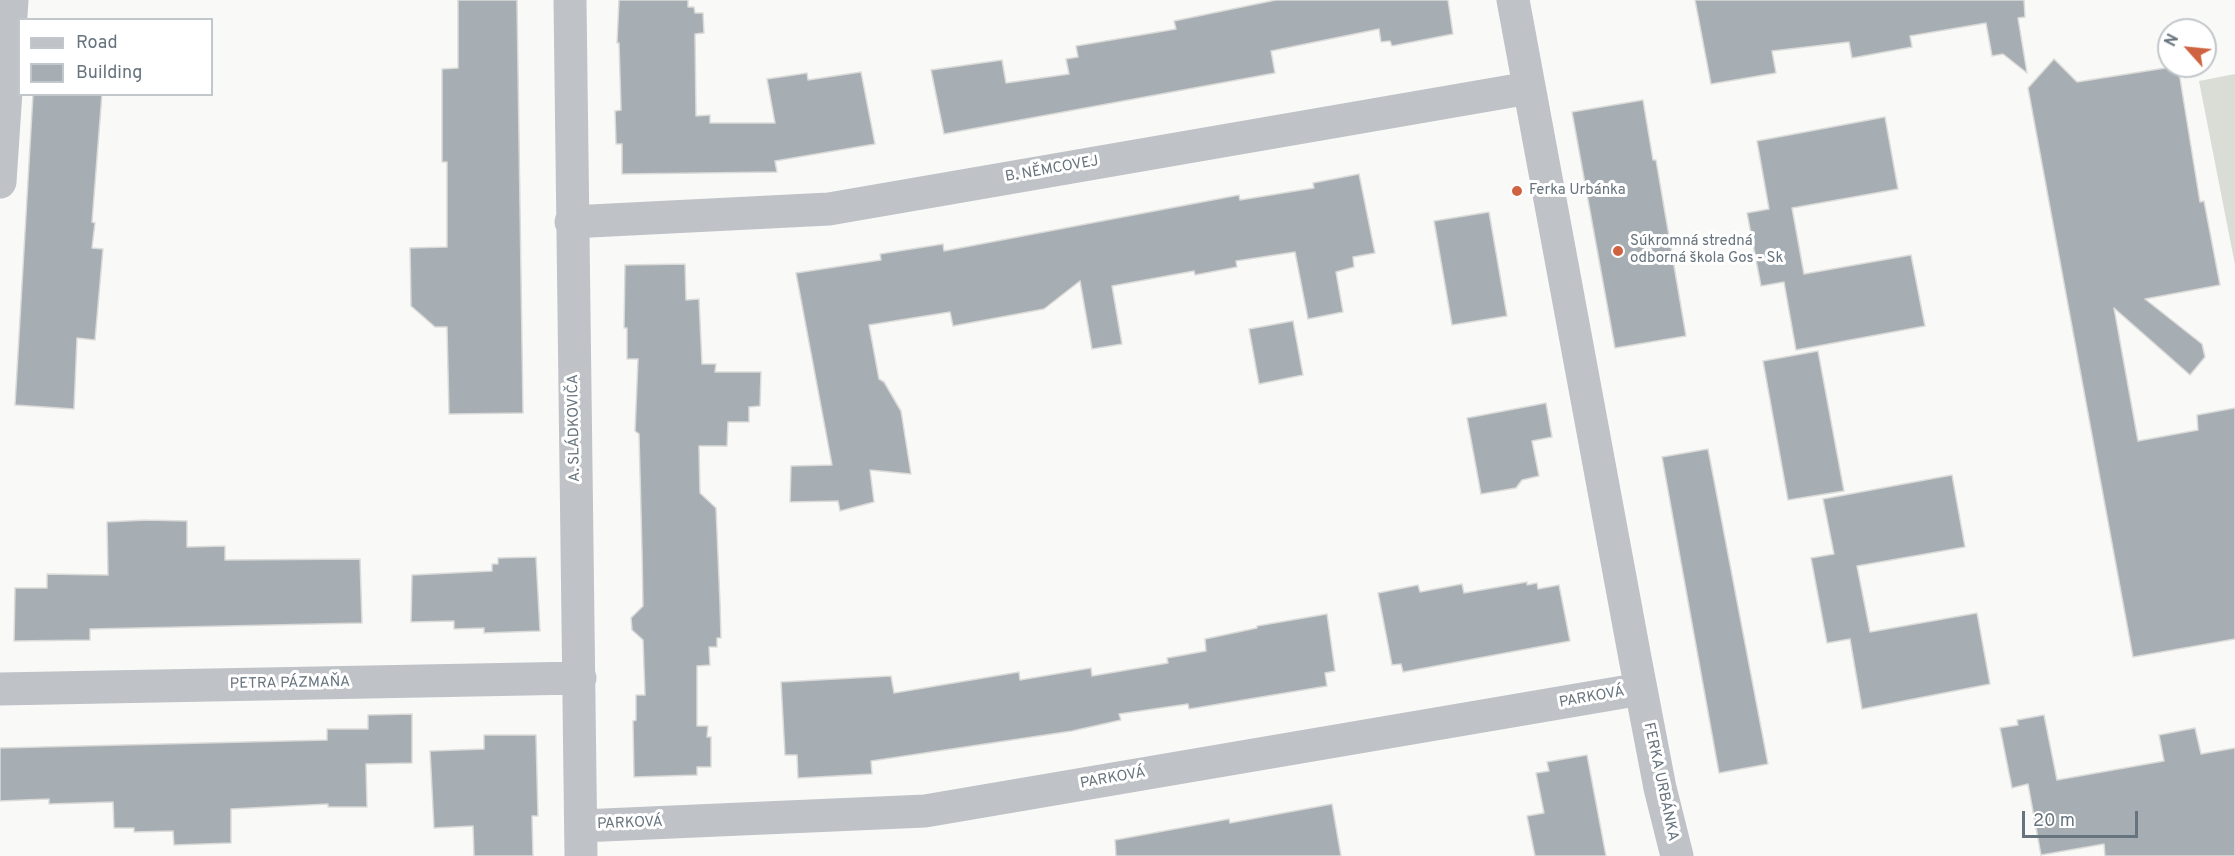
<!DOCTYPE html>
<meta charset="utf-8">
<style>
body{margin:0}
#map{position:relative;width:2235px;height:856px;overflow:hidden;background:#f9f9f7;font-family:Overpass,sans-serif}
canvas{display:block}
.legend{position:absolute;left:18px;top:18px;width:195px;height:78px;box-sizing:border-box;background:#fff;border:2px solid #c2c7cb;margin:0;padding:8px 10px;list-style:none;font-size:18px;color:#67747e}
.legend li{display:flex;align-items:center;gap:12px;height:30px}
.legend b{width:30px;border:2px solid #c2c7cb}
.north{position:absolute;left:2157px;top:18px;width:60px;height:60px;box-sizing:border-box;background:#fff;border:2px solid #c2c7cb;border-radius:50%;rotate:297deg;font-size:16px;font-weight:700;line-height:24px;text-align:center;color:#67747e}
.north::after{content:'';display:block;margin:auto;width:21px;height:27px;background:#cf6341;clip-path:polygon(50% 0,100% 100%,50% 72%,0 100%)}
.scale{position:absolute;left:2022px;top:811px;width:116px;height:27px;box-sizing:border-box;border:3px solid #67747e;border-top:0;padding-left:8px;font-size:18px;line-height:21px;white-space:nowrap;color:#67747e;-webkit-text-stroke:4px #fff;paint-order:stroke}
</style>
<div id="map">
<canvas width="2235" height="856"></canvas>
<ul class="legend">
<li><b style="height:8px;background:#bfc2c6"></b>Road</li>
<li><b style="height:16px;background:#a7aeb3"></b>Building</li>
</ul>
<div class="north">N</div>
<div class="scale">20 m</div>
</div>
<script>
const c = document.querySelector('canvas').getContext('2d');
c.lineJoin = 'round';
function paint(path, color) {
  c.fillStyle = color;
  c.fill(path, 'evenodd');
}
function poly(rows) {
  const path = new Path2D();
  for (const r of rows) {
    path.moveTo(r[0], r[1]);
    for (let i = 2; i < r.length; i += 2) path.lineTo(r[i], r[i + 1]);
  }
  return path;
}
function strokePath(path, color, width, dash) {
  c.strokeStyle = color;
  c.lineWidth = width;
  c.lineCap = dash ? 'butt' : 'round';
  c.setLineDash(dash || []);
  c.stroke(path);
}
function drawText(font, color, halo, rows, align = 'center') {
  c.font = font + ' Overpass,sans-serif';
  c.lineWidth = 6;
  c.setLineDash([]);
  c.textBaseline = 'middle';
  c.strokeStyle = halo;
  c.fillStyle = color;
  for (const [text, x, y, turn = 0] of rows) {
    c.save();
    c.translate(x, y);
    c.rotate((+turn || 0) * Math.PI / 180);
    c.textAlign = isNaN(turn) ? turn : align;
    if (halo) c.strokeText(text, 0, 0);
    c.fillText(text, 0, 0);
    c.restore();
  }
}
paint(poly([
 [2235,74,2235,265,2199,81]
]), '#d9ddd6');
const building = poly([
 [458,0,517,0,523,413,449,414,447,327,435,327,411,306,410,248,447,247,447,162,442,162,442,69,458,68,458,0],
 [619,0,688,0,688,7,694,7,695,13,703,13,704,33,695,34,696,116,710,115,710,123,775,123,767,79,807,73,808,80,861,72,875,144,775,161,777,172,622,174,622,144,616,144,615,111,621,110,619,43,617,43,619,0],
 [1276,0,1448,0,1453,34,1392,46,1390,41,1381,42,1379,29,1271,51,1275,73,944,134,931,70,1002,60,1006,83,1069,74,1066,59,1078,57,1076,46,1176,29,1174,21,1276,0],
 [1695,0,2024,0,2025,17,2018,18,2027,73,2003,54,1992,56,1986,23,1910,36,1912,47,1852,58,1849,42,1772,51,1776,73,1711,84,1695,0],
 [2054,59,2077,82,2178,66,2200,202,2204,201,2220,285,2145,299,2202,344,2205,357,2190,375,2114,308,2138,441,2198,430,2197,415,2235,408,2235,639,2133,657,2028,88,2054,59],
 [33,94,102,94,92,222,95,223,92,248,103,249,95,340,77,338,74,409,15,405,33,94],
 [1643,100,1653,160,1656,160,1686,336,1615,348,1572,112,1643,100],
 [1885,117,1898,189,1792,208,1804,274,1911,255,1925,326,1796,350,1784,282,1761,286,1747,213,1769,209,1757,141,1885,117],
 [1359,174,1375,253,1353,257,1354,267,1336,272,1343,312,1308,319,1295,252,1236,261,1237,267,1195,275,1194,271,1112,286,1122,344,1092,349,1080,281,1044,309,953,326,950,312,869,325,879,379,884,382,901,411,911,474,870,470,874,502,840,511,838,501,790,502,791,466,832,465,796,273,881,260,880,254,943,244,944,251,1239,195,1240,200,1314,188,1313,183,1359,174],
 [1489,212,1507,316,1452,325,1434,221,1489,212],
 [685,264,686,300,699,299,702,364,716,364,715,372,761,372,760,406,749,407,749,422,728,422,727,446,699,446,700,493,716,508,720,603,721,638,717,638,717,647,709,647,710,665,697,666,697,726,708,726,707,737,711,737,711,767,697,767,697,775,634,777,633,721,636,720,636,695,645,695,643,640,632,630,631,618,643,606,642,551,639,434,635,431,638,359,627,359,627,328,624,328,625,265,685,264],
 [1293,321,1303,375,1259,384,1249,329,1293,321],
 [1818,351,1844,491,1788,500,1763,361,1818,351],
 [1546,403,1552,437,1532,441,1539,476,1522,480,1516,488,1481,494,1467,418,1546,403],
 [1708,449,1768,764,1719,773,1662,457,1708,449],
 [1952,475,1965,547,1857,566,1870,632,1977,613,1990,684,1862,709,1850,639,1827,643,1811,558,1834,554,1823,499,1952,475],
 [146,520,187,521,187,547,225,546,225,560,360,559,362,623,90,629,90,640,14,641,15,588,47,588,47,574,108,575,107,522,146,520],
 [536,557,540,631,484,633,484,628,454,629,454,621,411,622,412,575,492,571,492,564,498,564,498,558,536,557],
 [1527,582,1527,585,1537,583,1538,589,1559,585,1570,641,1403,672,1401,664,1392,665,1378,593,1418,585,1420,592,1462,584,1464,593,1527,582],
 [1327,614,1335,671,1325,673,1327,686,1189,709,1188,704,1119,714,1121,720,1072,731,871,761,872,774,798,778,797,755,785,755,781,682,891,676,894,693,1019,672,1020,680,1091,668,1092,676,1168,663,1167,658,1206,651,1205,639,1257,628,1257,626,1327,614],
 [412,714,412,763,366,764,367,807,328,807,328,804,231,809,231,843,174,845,173,831,134,832,134,828,114,828,113,802,49,804,49,799,0,801,0,748,327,740,327,729,368,729,368,715,412,714],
 [2044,715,2057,780,2164,761,2159,735,2195,728,2201,754,2235,748,2235,856,2105,856,2104,844,2041,855,2028,784,2012,788,2000,728,2018,725,2017,720,2044,715],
 [484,735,536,735,538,816,532,816,533,856,474,856,473,826,434,828,430,751,484,749,484,735],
 [1587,755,1606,856,1535,856,1527,816,1544,813,1536,773,1549,771,1547,762,1587,755],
 [1332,804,1341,856,1116,856,1115,840,1229,819,1230,823,1332,804]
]);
paint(building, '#a7aeb3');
strokePath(building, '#dbdbd9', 1.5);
strokePath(poly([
 [570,0,581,856],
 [1513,0,1635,658,1660,788,1677,856],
 [0,182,12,0],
 [571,222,829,209,1529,88],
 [0,689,580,678],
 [581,826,925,811,1641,689]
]), '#bfc2c6', 33);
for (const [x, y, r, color] of [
 [1517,191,6,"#cf6341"],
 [1618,251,6,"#cf6341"]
]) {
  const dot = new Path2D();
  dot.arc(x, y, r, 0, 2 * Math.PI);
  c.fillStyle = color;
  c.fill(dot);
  strokePath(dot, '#fff', 2);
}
drawText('15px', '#67747e', '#fff', [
 ["B. NĚMCOVEJ",1052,170,-10],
 ["A. SLÁDKOVIČA",575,428,-91],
 ["PETRA PÁZMAŇA",290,684,-1],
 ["PARKOVÁ",1592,698,-10],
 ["PARKOVÁ",1113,779,-10],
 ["FERKA URBÁNKA",1660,782,78],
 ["PARKOVÁ",630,824,-2]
]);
drawText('15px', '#67747e', '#fff', [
 ["Ferka Urbánka",1529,191],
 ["Súkromná stredná",1630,242],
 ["odborná škola Gos - Sk",1630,259]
], 'left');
</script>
